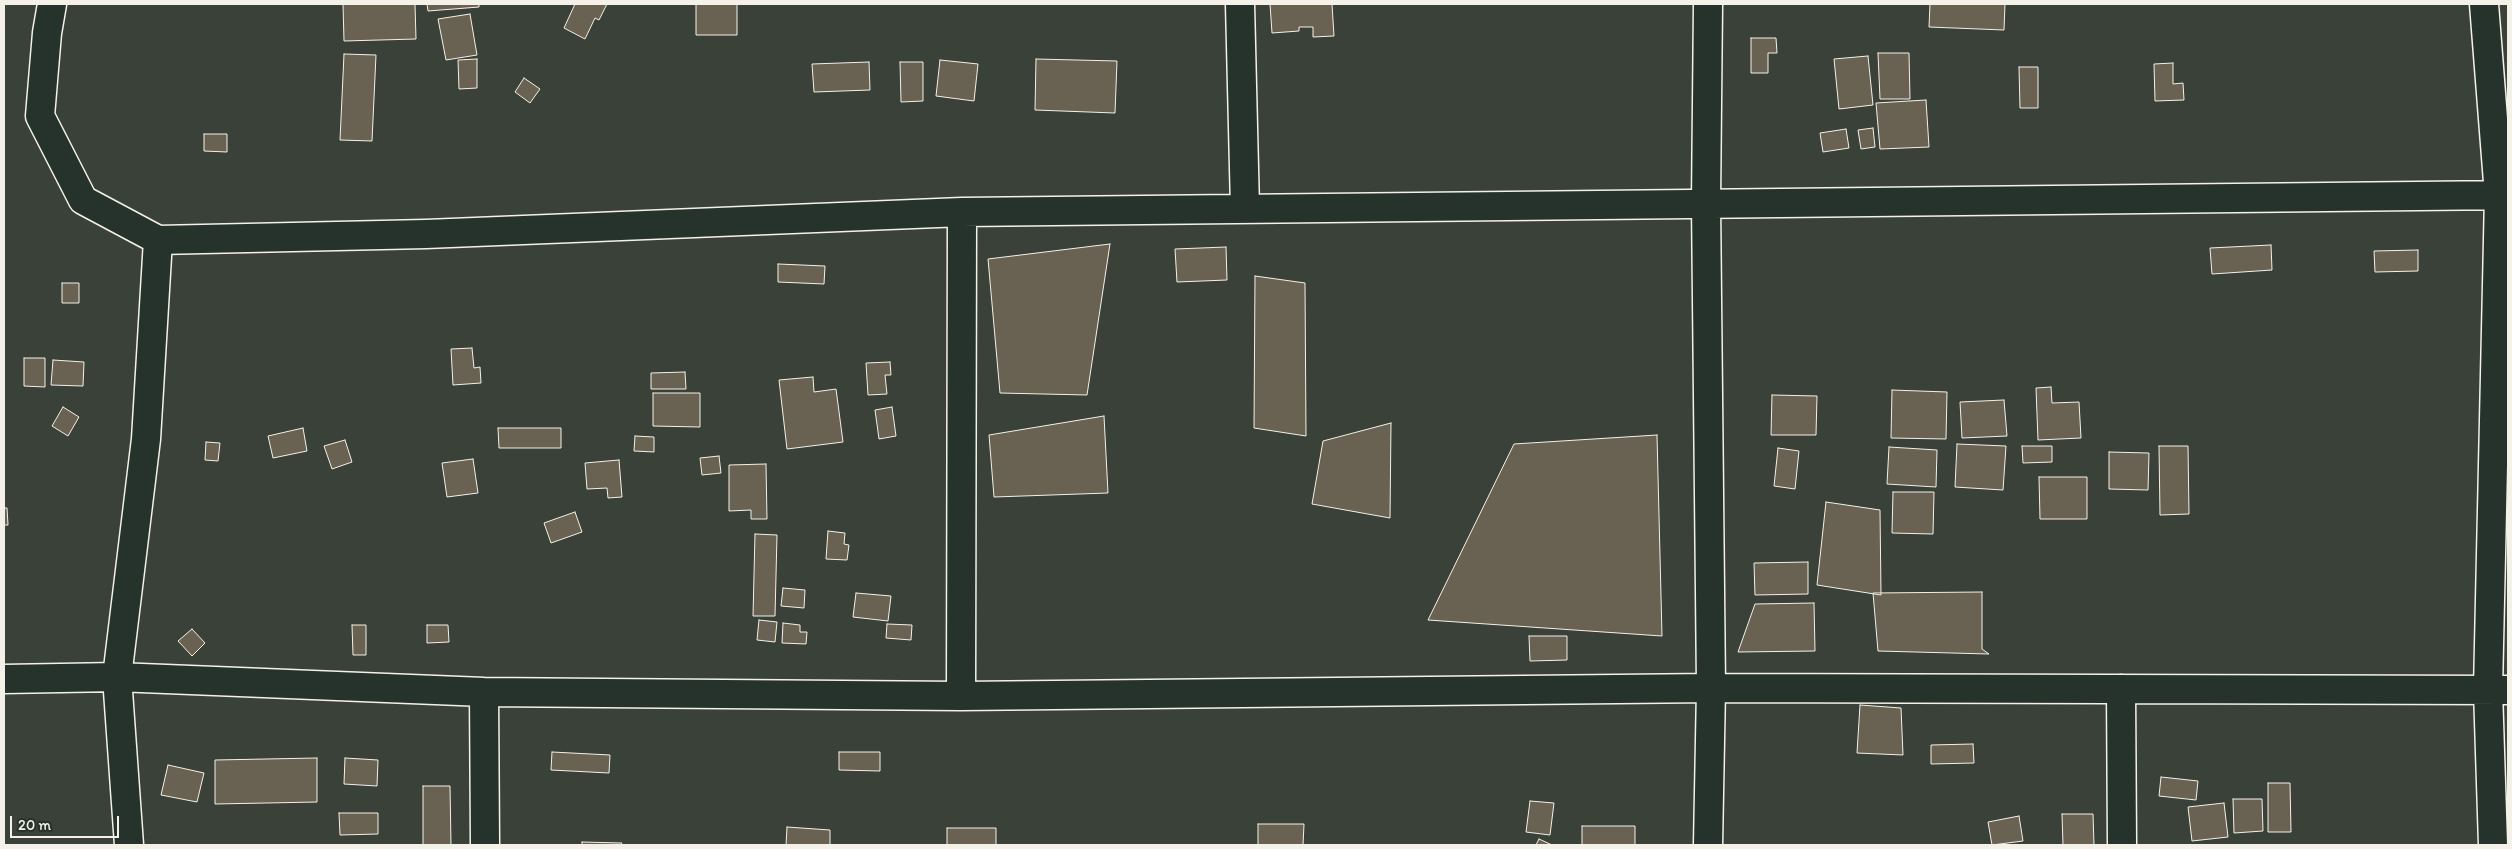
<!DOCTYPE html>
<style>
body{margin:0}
#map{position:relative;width:2512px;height:849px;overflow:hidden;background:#3a4138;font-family:Itim,sans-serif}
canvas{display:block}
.frame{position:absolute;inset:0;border:5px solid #f4f1e8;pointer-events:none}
.scale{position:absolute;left:10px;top:816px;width:109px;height:22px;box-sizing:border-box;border:2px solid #f4f1e8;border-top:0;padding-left:6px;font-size:15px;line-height:18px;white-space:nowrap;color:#f4f1e8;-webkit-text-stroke:4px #26332d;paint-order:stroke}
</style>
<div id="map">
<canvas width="2512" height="849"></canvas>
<div class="frame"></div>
<div class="scale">20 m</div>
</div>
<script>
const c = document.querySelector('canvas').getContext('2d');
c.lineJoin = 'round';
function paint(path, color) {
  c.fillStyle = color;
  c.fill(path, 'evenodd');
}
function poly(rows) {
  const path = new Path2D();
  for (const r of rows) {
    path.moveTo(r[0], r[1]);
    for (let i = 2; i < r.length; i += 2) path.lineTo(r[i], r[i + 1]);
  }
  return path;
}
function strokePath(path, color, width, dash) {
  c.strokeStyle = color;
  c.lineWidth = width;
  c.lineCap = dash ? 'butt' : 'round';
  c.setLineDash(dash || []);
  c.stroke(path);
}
const building = poly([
 [343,4,415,4,416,39,344,41,343,4],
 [427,4,479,4,479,7,428,11,427,4],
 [575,4,607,4,599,20,595,18,585,39,564,28,575,4],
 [696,4,737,4,737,35,696,35,696,4],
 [1270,4,1332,4,1334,36,1313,37,1313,27,1299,27,1299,31,1272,33,1270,4],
 [1930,4,2005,4,2004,30,1929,27,1930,4],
 [470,14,477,55,446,60,438,19,470,14],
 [1751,38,1776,38,1777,53,1768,53,1768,73,1751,73,1751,38],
 [1878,53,1909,53,1910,99,1880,99,1878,53],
 [344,54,376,55,372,141,340,140,344,54],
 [1868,56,1873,105,1839,109,1834,59,1868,56],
 [477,59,477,88,459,89,458,60,477,59],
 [1036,59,1117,61,1115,113,1035,110,1036,59],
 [940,60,978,64,974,101,936,96,940,60],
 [869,62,870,90,814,92,812,64,869,62],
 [900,62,923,62,923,101,901,102,900,62],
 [2173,63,2173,84,2183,83,2184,100,2155,101,2154,64,2173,63],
 [2019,67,2038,67,2038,108,2020,108,2019,67],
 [524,78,540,89,530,103,515,92,524,78],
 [1926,100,1929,147,1880,149,1876,103,1926,100],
 [1873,128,1875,147,1861,149,1858,130,1873,128],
 [1846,129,1849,148,1823,152,1820,133,1846,129],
 [204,134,227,134,227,152,204,151,204,134],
 [1110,244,1087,395,1000,393,988,259,1110,244],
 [2271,245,2272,270,2212,274,2210,248,2271,245],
 [1226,247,1227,280,1177,282,1175,249,1226,247],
 [2418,250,2418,271,2375,272,2374,251,2418,250],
 [778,264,825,266,824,284,778,282,778,264],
 [1255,276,1305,283,1306,436,1254,428,1255,276],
 [62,283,79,283,79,303,62,303,62,283],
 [472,348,474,368,480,367,481,383,453,385,451,349,472,348],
 [24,358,45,358,45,387,24,386,24,358],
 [53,360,84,362,83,386,51,385,53,360],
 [890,362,891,375,885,375,887,394,868,395,866,363,890,362],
 [685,372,686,389,651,389,651,373,685,372],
 [813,377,814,392,836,389,843,442,787,449,779,380,813,377],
 [2051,387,2052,403,2079,402,2081,438,2038,440,2036,388,2051,387],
 [1892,390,1947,392,1946,439,1891,438,1892,390],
 [653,393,700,393,700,427,653,426,653,393],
 [1772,395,1817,396,1816,435,1771,435,1772,395],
 [2004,400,2007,436,1962,438,1960,402,2004,400],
 [63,407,79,417,68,436,52,426,63,407],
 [892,407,896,436,879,439,875,410,892,407],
 [1104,416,1108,493,994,497,989,435,1104,416],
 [1391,423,1390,518,1312,504,1323,441,1391,423],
 [303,428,307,451,273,458,268,436,303,428],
 [498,428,561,428,561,448,499,448,498,428],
 [1657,435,1662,636,1428,620,1514,444,1657,435],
 [635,436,654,437,654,452,634,451,635,436],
 [345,440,352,462,332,469,324,446,345,440],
 [206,442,220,443,218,461,205,460,206,442],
 [1957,444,2006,446,2003,490,1955,487,1957,444],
 [2022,446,2052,446,2052,462,2023,463,2022,446],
 [2159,446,2188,446,2189,514,2160,515,2159,446],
 [1889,447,1937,450,1936,487,1887,484,1889,447],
 [1778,448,1799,451,1795,489,1774,486,1778,448],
 [2109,452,2149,453,2148,490,2109,489,2109,452],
 [719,456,721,473,702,475,700,458,719,456],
 [473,459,478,493,447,497,442,463,473,459],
 [619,460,622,497,608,498,607,488,587,489,585,463,619,460],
 [766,464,767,519,751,519,751,510,729,511,729,465,766,464],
 [2039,477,2087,477,2087,519,2040,519,2039,477],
 [1893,492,1934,492,1933,534,1892,533,1893,492],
 [1826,502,1880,510,1881,595,1817,585,1826,502],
 [4,508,7,508,8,525,4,525,4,508],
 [575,512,582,532,551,543,544,523,575,512],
 [828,531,845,533,844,544,849,545,847,560,826,559,828,531],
 [755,534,777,535,775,616,753,616,755,534],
 [1808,562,1808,594,1755,595,1754,563,1808,562],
 [783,588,805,590,804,608,781,606,783,588],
 [1982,592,1982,649,1989,654,1878,651,1873,593,1982,592],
 [856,593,891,596,888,621,853,617,856,593],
 [1814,603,1815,651,1738,652,1755,604,1814,603],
 [759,620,777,622,775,642,757,640,759,620],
 [783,623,800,625,800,632,807,632,806,644,782,643,783,623],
 [887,624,912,625,911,640,886,638,887,624],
 [352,625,366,625,366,655,353,655,352,625],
 [427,625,448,625,449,642,427,643,427,625],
 [192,629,205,643,192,656,178,641,192,629],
 [1529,636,1567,636,1567,660,1530,661,1529,636],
 [1860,705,1901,708,1903,755,1857,753,1860,705],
 [1973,744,1974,763,1931,764,1931,745,1973,744],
 [552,752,610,755,609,773,551,770,552,752],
 [839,752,880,752,880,771,839,770,839,752],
 [317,758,317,802,215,804,215,760,317,758],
 [345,758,378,760,377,786,344,784,345,758],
 [168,765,204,773,197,802,161,795,168,765],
 [2161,777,2198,781,2196,800,2159,796,2161,777],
 [2268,783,2290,783,2291,832,2268,832,2268,783],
 [423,786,450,786,451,845,423,845,423,786],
 [2233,799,2262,799,2263,831,2234,833,2233,799],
 [1530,801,1554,803,1550,835,1526,832,1530,801],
 [2224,803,2228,837,2192,841,2188,807,2224,803],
 [339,813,378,813,378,834,340,835,339,813],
 [2062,814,2093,814,2094,845,2063,845,2062,814],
 [2019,816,2023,841,1992,845,1988,822,2019,816],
 [1258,824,1304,824,1303,845,1258,845,1258,824],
 [1582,826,1635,826,1635,845,1582,845,1582,826],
 [787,827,830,830,830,845,786,845,787,827],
 [947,828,996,828,996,845,947,845,947,828],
 [1539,839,1552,845,1536,845,1539,839],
 [582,842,622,843,621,845,582,845,582,842]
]);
paint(building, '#696252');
strokePath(building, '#f4f1e8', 1);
const minor = poly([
 [52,4,47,33,40,116,83,200,158,240,146,439,117,677,129,845],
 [1240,4,1245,209],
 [2484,4,2499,195,2488,690,2493,845],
 [158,240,426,234,962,212,2508,195],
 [4,679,117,677,484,692,961,696,1711,688,2508,690],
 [2121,689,2122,845],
 [484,692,485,845],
 [961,696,962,212],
 [1708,845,1711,688,1706,202,1708,4]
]);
strokePath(minor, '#f4f1e8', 31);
strokePath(minor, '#26332d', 28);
</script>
